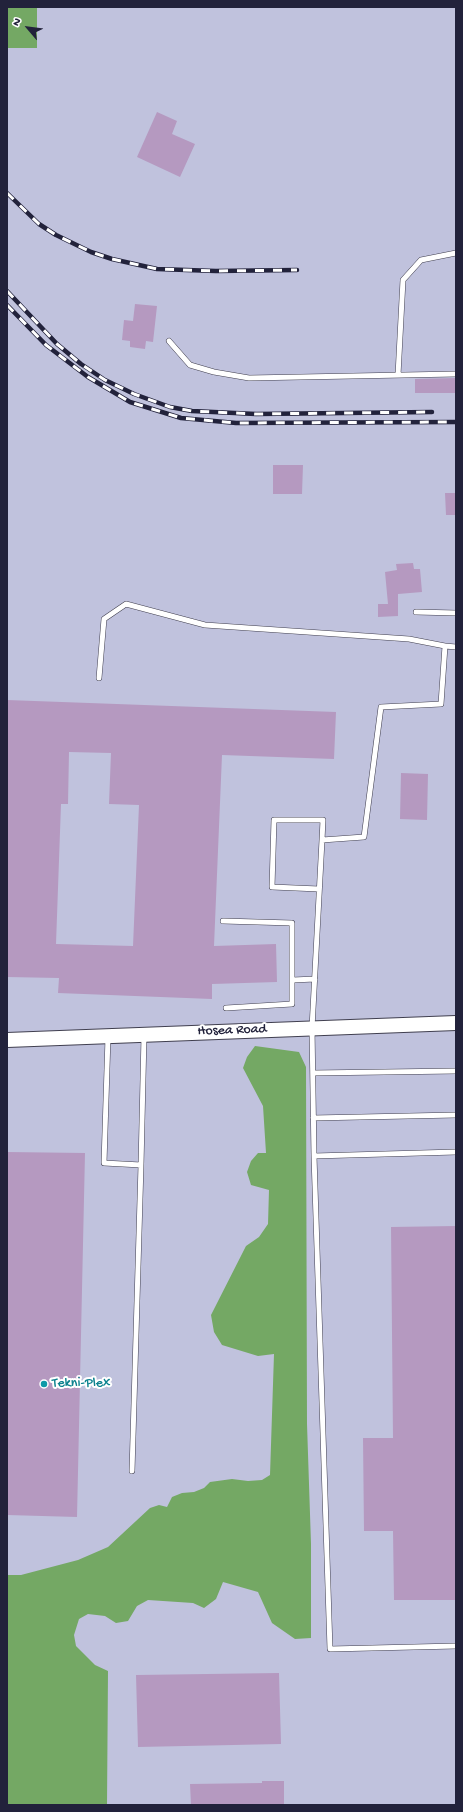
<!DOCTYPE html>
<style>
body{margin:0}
#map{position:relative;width:463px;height:1812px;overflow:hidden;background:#e9e3c3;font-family:"Gochi Hand",sans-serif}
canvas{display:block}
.frame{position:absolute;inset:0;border:8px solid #22223b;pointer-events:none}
.north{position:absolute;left:8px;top:8px;width:40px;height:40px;-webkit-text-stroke:3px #fff;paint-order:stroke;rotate:298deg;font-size:11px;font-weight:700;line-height:16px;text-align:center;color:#22223b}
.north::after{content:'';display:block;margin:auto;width:14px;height:18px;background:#22223b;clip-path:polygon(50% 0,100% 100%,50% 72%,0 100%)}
</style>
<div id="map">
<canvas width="463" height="1812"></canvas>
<div class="frame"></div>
<div class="north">N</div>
</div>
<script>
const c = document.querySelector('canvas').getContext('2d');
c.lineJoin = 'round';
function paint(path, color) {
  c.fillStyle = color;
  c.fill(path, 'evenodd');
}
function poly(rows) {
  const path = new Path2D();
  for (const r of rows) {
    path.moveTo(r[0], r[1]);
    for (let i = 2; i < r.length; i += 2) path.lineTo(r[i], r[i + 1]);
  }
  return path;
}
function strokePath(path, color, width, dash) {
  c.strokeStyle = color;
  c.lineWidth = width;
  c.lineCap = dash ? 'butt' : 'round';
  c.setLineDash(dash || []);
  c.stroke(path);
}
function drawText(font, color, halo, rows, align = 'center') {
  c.font = font + ' "Gochi Hand",sans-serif';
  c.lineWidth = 4;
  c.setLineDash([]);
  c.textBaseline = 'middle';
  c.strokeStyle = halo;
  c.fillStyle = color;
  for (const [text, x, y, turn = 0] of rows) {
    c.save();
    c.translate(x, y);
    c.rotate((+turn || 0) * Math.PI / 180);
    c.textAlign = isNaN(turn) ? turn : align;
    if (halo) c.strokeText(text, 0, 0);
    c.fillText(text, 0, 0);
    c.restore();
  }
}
paint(poly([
 [37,7,456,7,456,1805,7,1805,7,48,37,48]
]), '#c0c2dd');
paint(poly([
 [7,7,37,7,37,48,7,48],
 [255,1046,299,1052,306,1067,307,1424,311,1544,311,1638,295,1639,272,1623,258,1592,223,1582,216,1599,204,1608,193,1603,148,1600,137,1606,128,1621,116,1623,105,1616,88,1614,79,1619,74,1635,76,1646,95,1665,108,1671,107,1805,7,1805,7,1575,21,1575,78,1560,108,1547,150,1508,159,1505,167,1507,172,1497,182,1493,194,1492,204,1488,210,1482,232,1479,248,1481,262,1480,270,1475,274,1354,258,1356,222,1345,214,1332,211,1315,246,1246,259,1237,268,1224,269,1190,251,1185,247,1172,251,1161,258,1153,266,1153,263,1106,243,1068,247,1057]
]), '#74a864');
paint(poly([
 [157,112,177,121,172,134,195,144,180,177,137,157],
 [135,304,157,306,153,342,146,341,145,349,130,347,130,341,122,340,124,320,133,321],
 [456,378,456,393,415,393,415,379],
 [273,465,303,465,302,494,273,494],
 [445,493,456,493,456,515,446,515],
 [413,563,414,569,420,569,422,592,398,594,398,616,378,617,378,604,388,604,385,572,397,570,396,564],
 [7,700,336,712,334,759,222,755,214,946,276,944,277,982,212,984,212,999,58,993,59,978,7,977],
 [69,752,111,753,109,804,139,805,133,946,56,944,61,804,68,804],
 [401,773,428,774,427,820,400,819],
 [7,1152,85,1153,77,1517,7,1515],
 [456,1226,456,1600,394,1600,393,1531,364,1531,363,1438,393,1438,391,1227],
 [279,1673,281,1744,138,1747,136,1675],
 [262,1781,284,1781,284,1805,191,1805,190,1784,262,1783]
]), '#b599c0');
const lane = poly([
 [169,341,190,365,214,372,249,378,456,374],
 [398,375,403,280,421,260,456,253],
 [416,612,456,613],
 [456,647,445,646,441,704,381,707,364,837,322,840,312,1028,314,1156,330,1649,456,1646],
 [99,678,104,619,126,604,205,625,409,639,445,646],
 [319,889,272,887,274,820,323,820,322,840],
 [223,921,292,923,292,1004,226,1008],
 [293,980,315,979],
 [108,1037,104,1163,141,1165,132,1471],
 [313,1073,456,1071],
 [313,1118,456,1115],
 [314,1156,456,1152],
 [141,1165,144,1036]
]);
const secondary = poly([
 [7,1040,456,1023]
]);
strokePath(lane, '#403f4f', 6);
strokePath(secondary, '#403f4f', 16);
strokePath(lane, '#fff', 5);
strokePath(secondary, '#fff', 14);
const rail = poly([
 [7,193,39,224,56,235,91,252,112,259,157,269,216,271,297,270],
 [7,291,57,344,81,364,105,380,134,394,170,407,192,411,256,414,432,412],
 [7,305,46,345,88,377,130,402,181,418,236,423,456,422]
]);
strokePath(rail, '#22223b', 4.5);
strokePath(rail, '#fff', 3, [9]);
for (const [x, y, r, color] of [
 [44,1384,4,"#0f9aa8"]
]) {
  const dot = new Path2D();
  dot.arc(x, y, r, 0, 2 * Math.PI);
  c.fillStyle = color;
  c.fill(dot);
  strokePath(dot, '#fff', 1.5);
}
drawText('14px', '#22223b', '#fff', [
 ["Hosea Road",232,1031,-2]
]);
drawText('14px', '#0d838f', '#fff', [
 ["Tekni-Plex",52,1384]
], 'left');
</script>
